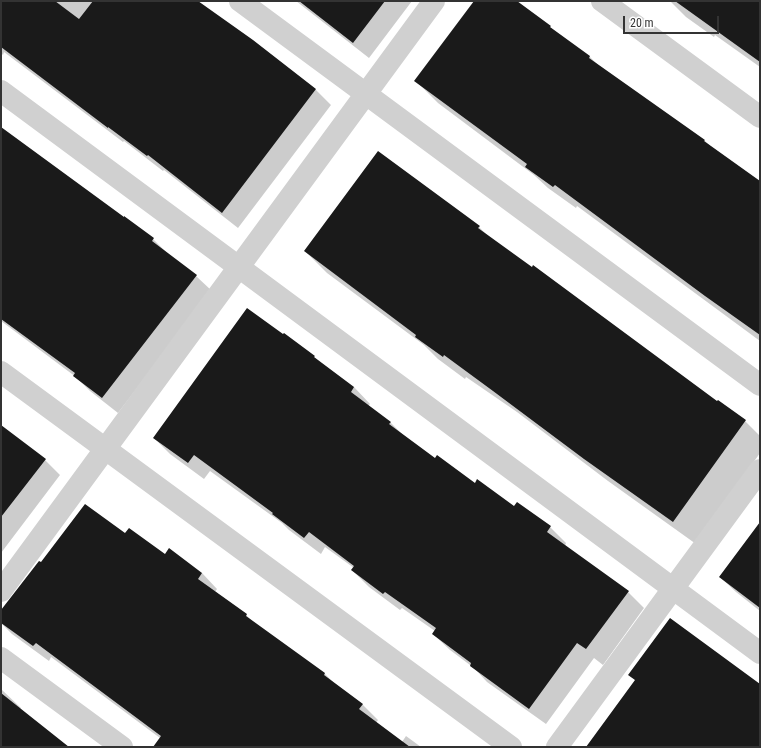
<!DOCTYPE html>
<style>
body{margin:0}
#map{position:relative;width:761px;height:748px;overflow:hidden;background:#fff;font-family:"Roboto Condensed",sans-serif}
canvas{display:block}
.frame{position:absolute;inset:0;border:2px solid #333;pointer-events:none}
.scale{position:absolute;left:623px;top:16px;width:96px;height:18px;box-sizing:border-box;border:2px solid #333;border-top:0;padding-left:5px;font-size:12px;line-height:14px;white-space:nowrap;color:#333;-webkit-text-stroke:3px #fff;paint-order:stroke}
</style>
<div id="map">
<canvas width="761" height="748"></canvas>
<div class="frame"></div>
<div class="scale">20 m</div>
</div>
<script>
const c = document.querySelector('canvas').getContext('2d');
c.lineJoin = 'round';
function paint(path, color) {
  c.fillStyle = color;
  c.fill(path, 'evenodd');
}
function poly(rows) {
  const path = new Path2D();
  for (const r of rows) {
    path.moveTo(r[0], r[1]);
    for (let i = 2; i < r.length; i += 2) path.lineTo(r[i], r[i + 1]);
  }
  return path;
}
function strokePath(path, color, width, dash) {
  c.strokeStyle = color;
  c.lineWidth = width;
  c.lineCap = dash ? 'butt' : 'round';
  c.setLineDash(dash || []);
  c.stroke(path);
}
paint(poly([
 [1,1,196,1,212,12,316,90,331,105,238,228,164,170,163,171,124,141,123,142,4,52,3,55,1,53],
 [296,1,412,1,369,58],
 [476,1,514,1,590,57,600,67,704,140,712,148,760,183,760,341,577,206,576,208,548,188,534,175,438,103,416,81],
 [670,1,760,1,760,67,715,35,714,37,686,17],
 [1,128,153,239,169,255,196,276,212,291,118,413,90,391,76,377,1,321],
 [479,227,490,238,717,403,718,401,745,421,760,436,760,453,696,544,608,481,517,412,466,377,465,379,438,359,424,345,327,273,305,251],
 [314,357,320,362,354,387,370,404,368,406,390,422,404,436,435,459,514,507,550,527,566,543,565,546,628,592,644,608,603,665,594,658,546,724,487,682,474,668,450,650,433,634,435,631,402,608,400,610,369,587,352,570,354,568,325,547,321,554,289,530,282,523,210,471,204,479,170,454,154,438],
 [1,426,45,460,60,475,1,553],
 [760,524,760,611,736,592,720,577],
 [125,535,202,573,217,589,215,592,246,615,253,622,325,674,337,686,363,705,378,720,376,723,402,742,406,736,421,747,168,747,160,738,51,657,49,661,12,634,1,623,1,612,42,564],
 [1,689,21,708,20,709,68,747,1,747]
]), '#0003');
paint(poly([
 [1,1,55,1,79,19,93,1,198,1,253,40,316,89,222,213,148,155,147,156,108,127,108,128,1,47],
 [299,1,385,1,353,43],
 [474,1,517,1,551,26,550,27,590,56,589,58,705,140,704,141,760,181,760,335,705,296,555,185,553,187,525,167,527,164,414,81],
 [675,1,760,1,760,62],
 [1,127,124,217,124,216,154,238,152,241,197,275,102,398,73,376,75,373,1,319],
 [378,151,480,226,478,228,532,267,533,265,717,401,718,400,746,420,673,522,584,459,493,391,444,355,443,357,415,337,416,335,304,251],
 [247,308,283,334,284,333,315,356,314,357,354,387,351,392,391,422,389,424,435,458,437,455,475,483,477,479,514,506,517,502,551,526,547,532,629,591,586,649,577,643,529,709,470,666,471,663,432,634,436,628,385,592,383,594,351,570,354,566,309,532,304,538,272,514,273,513,194,455,188,463,153,438],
 [1,425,46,459,1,517],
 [85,504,125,533,129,528,165,554,169,548,202,573,198,579,247,614,246,616,325,673,324,675,363,704,359,709,410,747,153,747,161,736,36,643,33,646,1,623,1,610,39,561,41,562],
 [760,522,760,608,719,577],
 [670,618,760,684,760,747,586,747,635,680,628,675],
 [1,693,69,747,1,747]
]), '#1a1a1a');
strokePath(poly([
 [240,1,760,385],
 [602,1,760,117],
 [1,91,760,653],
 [1,372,511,747],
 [1,591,434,1],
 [1,658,122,747],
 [557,747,760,470]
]), '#d0d0d0', 22);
</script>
